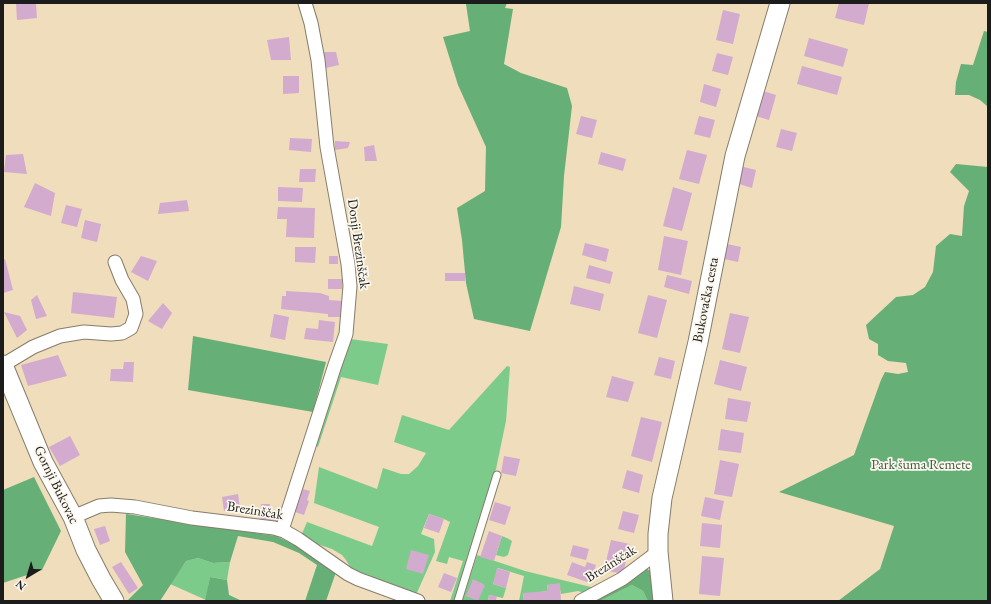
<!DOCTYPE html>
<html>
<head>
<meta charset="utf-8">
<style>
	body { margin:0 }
	#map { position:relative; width:991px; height:604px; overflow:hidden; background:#efddbb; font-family:"EB Garamond",serif }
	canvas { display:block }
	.frame { position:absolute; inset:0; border:4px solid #1c1c1c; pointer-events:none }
	.north { position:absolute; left:8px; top:556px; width:40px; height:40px; -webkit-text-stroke:3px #fbf7ec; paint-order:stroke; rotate:218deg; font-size:11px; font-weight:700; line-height:16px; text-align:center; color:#1c1c1c }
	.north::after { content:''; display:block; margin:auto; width:14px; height:18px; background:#1c1c1c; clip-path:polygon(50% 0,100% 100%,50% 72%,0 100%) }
</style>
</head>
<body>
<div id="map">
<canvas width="991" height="604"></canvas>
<div class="frame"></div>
<div class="north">N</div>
</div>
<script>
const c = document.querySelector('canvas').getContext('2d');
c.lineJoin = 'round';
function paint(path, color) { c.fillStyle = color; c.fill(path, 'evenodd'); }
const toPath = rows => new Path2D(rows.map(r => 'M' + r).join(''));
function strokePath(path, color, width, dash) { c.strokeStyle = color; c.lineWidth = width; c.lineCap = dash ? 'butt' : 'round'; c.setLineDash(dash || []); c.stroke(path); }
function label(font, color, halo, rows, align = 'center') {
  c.font = font + ' "EB Garamond",serif'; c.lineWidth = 3.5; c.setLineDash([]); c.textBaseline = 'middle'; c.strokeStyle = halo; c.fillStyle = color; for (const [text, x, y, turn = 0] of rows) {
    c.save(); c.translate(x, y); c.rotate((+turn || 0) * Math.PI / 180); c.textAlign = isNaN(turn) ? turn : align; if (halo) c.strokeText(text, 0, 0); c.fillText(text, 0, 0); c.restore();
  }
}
paint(toPath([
	[350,339,388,344,378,385,341,377,318,447,314,445],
	[507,366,510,367,506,421,496,469,455,601,450,601,463,561,449,557,447,564,436,561,450,522,444,519,429,514,421,534,434,539,435,552,416,595,352,570,346,560,342,555,332,549,317,544,301,536,307,522,372,546,379,527,314,503,319,467,377,489,383,468,401,474,409,474,418,466,426,453,394,442,402,415,449,430],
	[502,536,509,539,512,541,508,555,504,557,496,555],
	[477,555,525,571,595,588,584,593,578,591,561,594,559,584,547,585,548,591,523,594,524,601,519,601,524,576,498,568,493,584,506,588,503,598,489,595,488,601,462,601],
	[198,558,213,563,230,562,227,580,210,577,206,600,170,584,186,561],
	[632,585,643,591,648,601,600,601]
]), '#7dcb8b');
paint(toPath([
	[467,3,507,3,505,8,513,9,504,64,521,73,567,88,572,106,564,176,561,227,530,331,474,319,466,283,462,240,457,208,485,191,486,147,458,85,443,37,470,31,466,4],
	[984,31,988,32,987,106,980,100,969,95,955,95,956,82,961,64,973,65],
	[956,164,988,167,988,601,838,601,880,569,894,526,779,492,854,455,881,380,885,372,898,374,908,372,906,363,888,361,878,355,878,344,869,339,866,325,896,297,913,295,925,287,933,272,936,246,950,234,962,236,964,206,969,191,950,172],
	[193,336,326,362,313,412,188,390],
	[34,477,61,531,42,570,3,583,3,490],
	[126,514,276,536,302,548,336,572,326,601,305,601,317,565,299,553,273,542,238,536,230,562,213,563,198,558,186,561,160,601,127,601,143,585,125,552],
	[646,568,650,571,656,601,648,601,643,591,632,585,600,601,589,601],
	[210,577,227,580,229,595,242,601,205,601]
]), '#66af77');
paint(toPath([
	[16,3,36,3,37,18,17,20],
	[839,3,869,3,864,25,835,18],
	[723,10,740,14,733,44,716,40],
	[289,37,291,60,271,60,267,40],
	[809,38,848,49,843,67,804,56],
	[323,52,336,52,339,65,326,68],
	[717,53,733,57,728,75,712,71],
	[802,66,842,77,837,95,797,84],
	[283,76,299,76,299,93,283,94],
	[704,84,721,89,716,107,700,102],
	[763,91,776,95,769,120,756,116],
	[581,116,597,120,592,138,576,134],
	[699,116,715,120,710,138,694,134],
	[781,129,797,133,792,151,776,147],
	[290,138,312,139,311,152,289,150],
	[335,141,350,142,348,148,335,150],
	[374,145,377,161,365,161,364,147],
	[687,150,707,155,699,184,679,179],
	[601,152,626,159,623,171,598,164],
	[23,154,27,174,4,172,6,155],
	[740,166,756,170,752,188,736,183],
	[300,169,316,169,315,182,299,182],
	[35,183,55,193,51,216,24,207],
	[278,187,303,188,302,202,278,201],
	[673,187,692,193,682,231,663,226],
	[187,200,189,211,158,214,160,203],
	[66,205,82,209,77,227,61,223],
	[278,207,315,208,314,238,286,237,287,219,277,219],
	[85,220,101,224,97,242,81,238],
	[664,236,688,241,681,275,658,270],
	[585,243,609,249,606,262,582,255],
	[727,244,741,247,738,262,724,259],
	[295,247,316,247,315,263,295,262],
	[141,256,157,261,148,281,131,272],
	[329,256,338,256,338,264,329,264],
	[5,259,13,290,3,293,3,260],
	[589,265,613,272,610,284,586,278],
	[445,273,465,273,465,281,445,281],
	[667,275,692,281,689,294,664,287],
	[328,279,342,279,342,289,328,289],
	[574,286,604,294,600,311,570,304],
	[286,291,320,293,329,296,329,300,342,301,341,317,328,317,328,314,281,309,282,296,286,296],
	[73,292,117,297,114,318,71,313],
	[37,295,47,316,36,319,31,300],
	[648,295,667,300,657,338,638,333],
	[163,303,172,313,162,329,148,321],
	[4,312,20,316,27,330,17,338],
	[730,313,749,317,740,353,722,349],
	[274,314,289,317,285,340,270,337],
	[319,320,335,322,333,342,304,339,306,328,318,329],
	[58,355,67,376,28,386,21,365],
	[659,357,675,361,671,379,654,375],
	[720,360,747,367,741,391,714,384],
	[124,362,134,362,133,382,110,381,111,369,123,369],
	[612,376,634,382,628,402,606,397],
	[728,398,751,402,747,422,725,419],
	[641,417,662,422,652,462,631,456],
	[721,429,744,433,741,453,718,450],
	[70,436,80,455,60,466,49,447],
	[504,456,520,459,516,476,501,473],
	[720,460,739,464,732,497,714,494],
	[627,470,643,475,639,493,622,488],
	[303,489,310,491,307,500,309,501,304,515,295,512],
	[238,494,240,509,224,511,222,497],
	[705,497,724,501,720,520,701,516],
	[495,502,511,507,505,525,489,520],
	[261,504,270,504,269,511,279,511,278,523,260,522],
	[623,511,639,515,634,533,618,529],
	[429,514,444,519,439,533,424,528],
	[702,523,722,525,720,548,700,546],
	[105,526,110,541,100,545,94,529],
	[489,531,502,536,494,561,480,557],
	[611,540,630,544,623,574,604,570],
	[573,545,589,549,586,560,570,556],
	[411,550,429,555,423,574,406,569],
	[702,556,724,558,720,596,699,594],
	[121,562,138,588,129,594,112,567],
	[572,562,585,567,587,562,596,565,590,583,567,575],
	[497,568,510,572,506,588,493,584],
	[444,573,457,578,451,592,438,587],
	[473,579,485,585,478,601,466,596],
	[560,583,561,601,524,601,523,593,548,591,547,585],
	[489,595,497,596,496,600,499,601,488,601]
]), '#d3abce');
const lane = toPath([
	[458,601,497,475]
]);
const street = toPath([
	[3,365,33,347,60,336,84,332,111,334,122,333,131,328,136,314,133,299,122,280,115,262],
	[73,517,99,506,111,505,135,507,192,518,274,528,284,531,298,539,348,574,358,579,418,601],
	[282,530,335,365,346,334,350,286,348,264,327,147,318,60,311,23,305,3],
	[581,601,622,579,658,552]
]);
const secondary = toPath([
	[3,365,43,462,73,517,86,550,101,579,114,601],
	[663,601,658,552,658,534,662,498,698,342,735,156,780,3]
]);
strokePath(lane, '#867c6c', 9);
strokePath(street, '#867c6c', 15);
strokePath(secondary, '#867c6c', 21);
strokePath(lane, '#fff', 7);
strokePath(street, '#fff', 13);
strokePath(secondary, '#fff', 19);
label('14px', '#1c1c1c', '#fbf7ec', [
	["Donji Brezinščak",358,244,82],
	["Bukovačka cesta",706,300,-79],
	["Gornji Bukovac",56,485,64],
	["Brezinščak",255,511,9],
	["Brezinščak",611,564,-32]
]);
label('14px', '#3e5943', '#fbf7ec', [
	["Park šuma Remete",921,465]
]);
</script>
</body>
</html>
